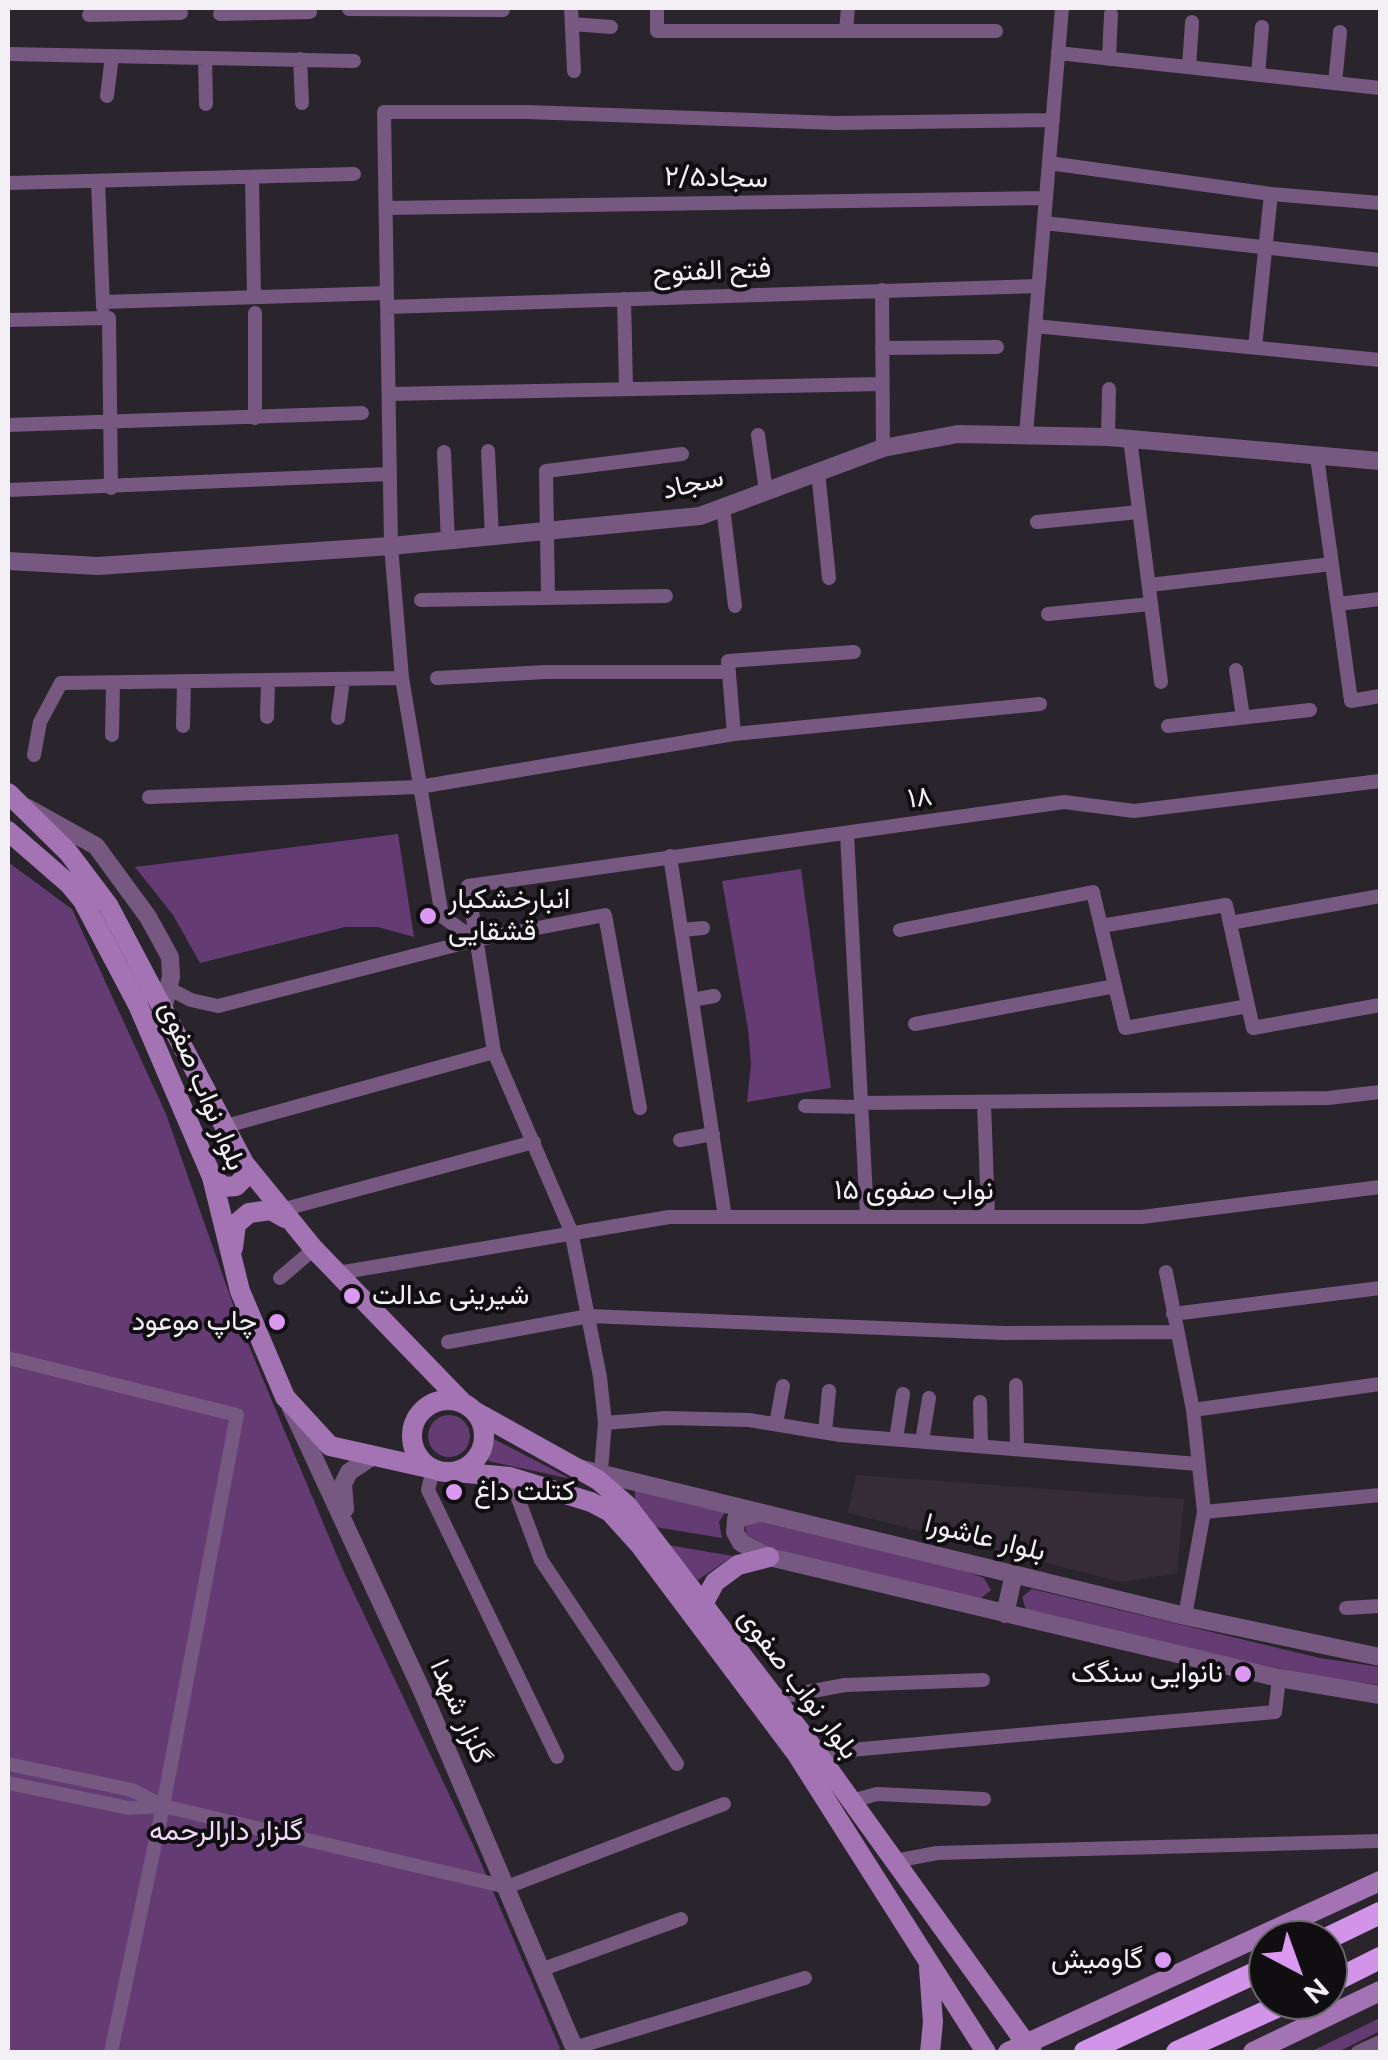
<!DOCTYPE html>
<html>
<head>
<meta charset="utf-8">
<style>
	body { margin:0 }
	#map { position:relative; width:1388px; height:2060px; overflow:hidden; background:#2a242c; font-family:Figtree,sans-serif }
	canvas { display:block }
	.frame { position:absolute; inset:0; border:10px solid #f3f0f5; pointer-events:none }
	.north { position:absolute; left:1248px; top:1920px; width:100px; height:100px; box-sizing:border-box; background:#110e12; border:2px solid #6b686d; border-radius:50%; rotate:139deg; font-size:28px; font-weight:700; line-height:40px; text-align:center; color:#f3f0f5 }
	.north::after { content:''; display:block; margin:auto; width:35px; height:45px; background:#dc99f4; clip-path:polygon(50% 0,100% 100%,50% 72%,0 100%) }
</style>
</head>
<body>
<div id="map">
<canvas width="1388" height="2060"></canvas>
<div class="frame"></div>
<div class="north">N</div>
</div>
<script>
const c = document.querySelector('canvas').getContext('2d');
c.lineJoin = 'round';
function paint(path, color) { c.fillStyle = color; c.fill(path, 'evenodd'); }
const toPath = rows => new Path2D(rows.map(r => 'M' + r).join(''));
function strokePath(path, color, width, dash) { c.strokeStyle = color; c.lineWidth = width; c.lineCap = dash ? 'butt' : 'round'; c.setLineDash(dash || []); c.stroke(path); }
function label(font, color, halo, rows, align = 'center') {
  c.font = font + ' Figtree,Vazirmatn,sans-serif'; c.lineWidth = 8; c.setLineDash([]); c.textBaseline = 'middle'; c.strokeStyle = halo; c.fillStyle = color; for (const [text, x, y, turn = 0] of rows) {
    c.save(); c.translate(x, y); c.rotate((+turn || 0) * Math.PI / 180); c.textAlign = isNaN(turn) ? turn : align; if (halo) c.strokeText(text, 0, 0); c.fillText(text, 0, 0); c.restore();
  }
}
paint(toPath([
	[856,1475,1184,1499,1177,1573,1122,1582,848,1513]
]), '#352c38');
paint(toPath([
	[398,834,414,937,378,927,345,927,200,963,173,915,135,867],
	[8,862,72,909,166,1114,241,1327,343,1570,475,1849,560,2048,558,2052,8,2052],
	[801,869,831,1088,747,1102,751,1063,748,1029,722,881],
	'428 1436a21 21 0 1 1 42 0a21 21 0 1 1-42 0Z',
	[494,1439,571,1479,488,1461],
	[635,1489,726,1511,719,1522,722,1538,655,1527,635,1505],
	[751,1519,968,1572,984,1578,991,1590,980,1599,785,1553,747,1539,745,1525],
	[668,1545,733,1556,698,1580],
	[1032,1589,1320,1658,1380,1667,1380,1685,1313,1676,1057,1619,1026,1610,1022,1597],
	[1380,2018,1380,2031,1338,2052,1310,2052]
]), '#643b72');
strokePath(toPath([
	[571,8,574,71],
	[657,8,657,31,996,31],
	[349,9,503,10],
	[220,14,310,12],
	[89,15,181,13],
	[572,24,611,27],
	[846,31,848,8],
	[1058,53,1380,88],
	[8,54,354,61],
	[205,58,206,104],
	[300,59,302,103],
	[1109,59,1111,14],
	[1189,67,1192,22],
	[1258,75,1262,27],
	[1335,83,1340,32],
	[107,96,112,56],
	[1049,163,1271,194,1380,203],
	[252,177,254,297],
	[98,181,103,307],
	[8,183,354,174],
	[386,208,1046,198],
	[1044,223,1380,260],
	[882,290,883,448],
	[624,299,626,387],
	[103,302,387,293],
	[387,307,1038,286],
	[255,313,255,418],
	[8,320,109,318,111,488],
	[1035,326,1380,360],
	[1255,347,1271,194],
	[882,348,997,347],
	[389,394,882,384],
	[8,425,362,413],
	[1026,434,1062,8],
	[758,435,766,491],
	[1108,437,1109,389],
	[1130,439,1161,682],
	[488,451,492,537],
	[444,452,448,541],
	[1317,457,1351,701,1380,696],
	[818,472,829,578],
	[8,490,390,474],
	[723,507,735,606],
	[1037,522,1139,512],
	[1149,585,1332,564],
	[548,598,546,471,682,454],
	[421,600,666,596],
	[1338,604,1380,599],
	[1048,614,1151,604],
	[1236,670,1243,717],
	[437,678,546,672,729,672],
	[267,717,268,681],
	[338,718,343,680],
	[183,726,184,682],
	[1168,726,1310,710],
	[734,734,728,661,854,652],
	[112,735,113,683],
	[34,755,40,722,61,683,402,678],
	[149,797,419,787,734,734,1040,704],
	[847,834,867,1216],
	[670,856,725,1217],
	[1230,923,1380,896],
	[1101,926,1226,905,1253,1028,1380,1005],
	[682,930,703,928],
	[900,930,1093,892,1125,1028,1248,1006],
	[475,940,442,916,402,678,391,546,384,112,527,112,836,123,1053,120],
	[168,988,191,1000,218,1006,475,940,605,915,640,1108],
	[692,1000,714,996],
	[915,1024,1115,986],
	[984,1102,988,1216],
	[861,1103,1328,1098,1380,1092],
	[805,1106,861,1107],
	[226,1126,494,1052],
	[680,1140,713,1134],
	[281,1210,534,1142],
	[1166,1272,1193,1410,1204,1512,1185,1616],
	[338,1273,669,1217,1142,1217,1380,1187],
	[280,1278,314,1249],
	[1173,1314,1380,1288],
	[448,1342,589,1316,1004,1333,1177,1332],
	[8,1358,237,1415,163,1806,111,2052],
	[1016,1385,1017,1447],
	[980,1402,981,1445],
	[1193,1410,1380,1384],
	[605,1423,666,1418,749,1420,840,1435,1198,1464],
	[776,1424,783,1386],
	[825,1432,829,1391],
	[896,1439,903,1394],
	[922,1441,929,1398],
	[433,1469,428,1490,557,1757],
	[601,1470,605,1423,600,1377,571,1231,494,1052,468,886,1064,802,1134,811,1380,781],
	[510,1477,541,1560,677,1764],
	[1204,1512,1380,1495],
	[1346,1608,1380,1606],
	[775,1698,845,1685,983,1680],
	[817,1753,1275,1712,1279,1678],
	[8,1764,132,1790,163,1806,507,1887,724,1804],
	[8,1783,129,1808,163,1806],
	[851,1801,877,1794,984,1799],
	[895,1861,937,1853,1380,1841],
	[543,1969,681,1919],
	[574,2048,805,1978],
	[1358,2052,1380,2042]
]), '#765881', 14);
strokePath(toPath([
	[8,561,98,566,391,546,700,516,883,448,958,434,1108,437,1380,461],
	[28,808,96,846,148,917,170,957,171,977,163,1009],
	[291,1408,422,1691,576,2052],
	[578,1468,1185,1616,1380,1657],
	[345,1509,343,1484,349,1472,370,1458],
	[760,1513,736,1519,735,1532,741,1543,769,1557,1279,1678,1380,1695],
	[1005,1614,1014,1574]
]), '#765881', 18);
strokePath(toPath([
	[8,793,68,852,108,905,244,1163,314,1249,463,1403],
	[8,831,69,884,83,901,138,1005,212,1177,240,1291,285,1397,330,1446,433,1469],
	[212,1177,224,1187,236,1186,244,1178,244,1163],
	[233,1248,236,1224,249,1213,271,1210,285,1218],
	'412 1436a36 36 0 1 1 72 0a36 36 0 1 1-72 0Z',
	[474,1411,598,1480,627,1505,817,1753,1032,2052],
	[456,1472,510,1477,591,1502,610,1512,639,1544,796,1753,986,2052],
	[703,1604,715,1582,738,1565,769,1557],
	[929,1968,933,2022,930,2052],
	[1008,2052,1380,1881],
	[1253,2052,1380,1991]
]), '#a373b4', 20);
strokePath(toPath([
	[1324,1940,1380,1913],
	[1328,1984,1380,1958]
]), '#d294e8', 22);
strokePath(toPath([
	[1085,2052,1268,1967],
	[1177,2052,1292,2000]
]), '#d294e8', 22);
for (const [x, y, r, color] of [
	[428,916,10,"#dc99f4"],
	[352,1296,10,"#dc99f4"],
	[277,1322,10,"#dc99f4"],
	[454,1492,10,"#dc99f4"],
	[1243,1674,10,"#dc99f4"],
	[1163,1960,10,"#dc99f4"]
]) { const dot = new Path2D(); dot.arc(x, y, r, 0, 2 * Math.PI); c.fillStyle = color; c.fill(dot); strokePath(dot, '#110e12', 4); }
label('28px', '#f3f0f5', '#110e12', [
	["۲/۵سجاد",716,178,1],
	["فتح الفتوح",712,271,-2],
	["سجاد",693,484,-13],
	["۱۸",920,798,-8],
	["بلوار نواب صفوی",202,1086,67],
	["نواب صفوی ۱۵",914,1191],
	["بلوار عاشورا",985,1538,14],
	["بلوار نواب صفوی",798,1684,53],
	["گلزار شهدا",460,1712,66]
]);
label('28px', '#f3f0f5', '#110e12', [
	["انبارخشکبار",448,900],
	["قشقایی",448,932],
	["شیرینی عدالت",372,1296],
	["چاپ موعود",257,1322,"right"],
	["کتلت داغ",474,1492],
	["نانوایی سنگک",1223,1674,"right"],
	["گاومیش",1143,1960,"right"]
], 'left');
label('28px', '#f1d8fa', '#110e12', [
	["گلزار دارالرحمه",226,1832]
]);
</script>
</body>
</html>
